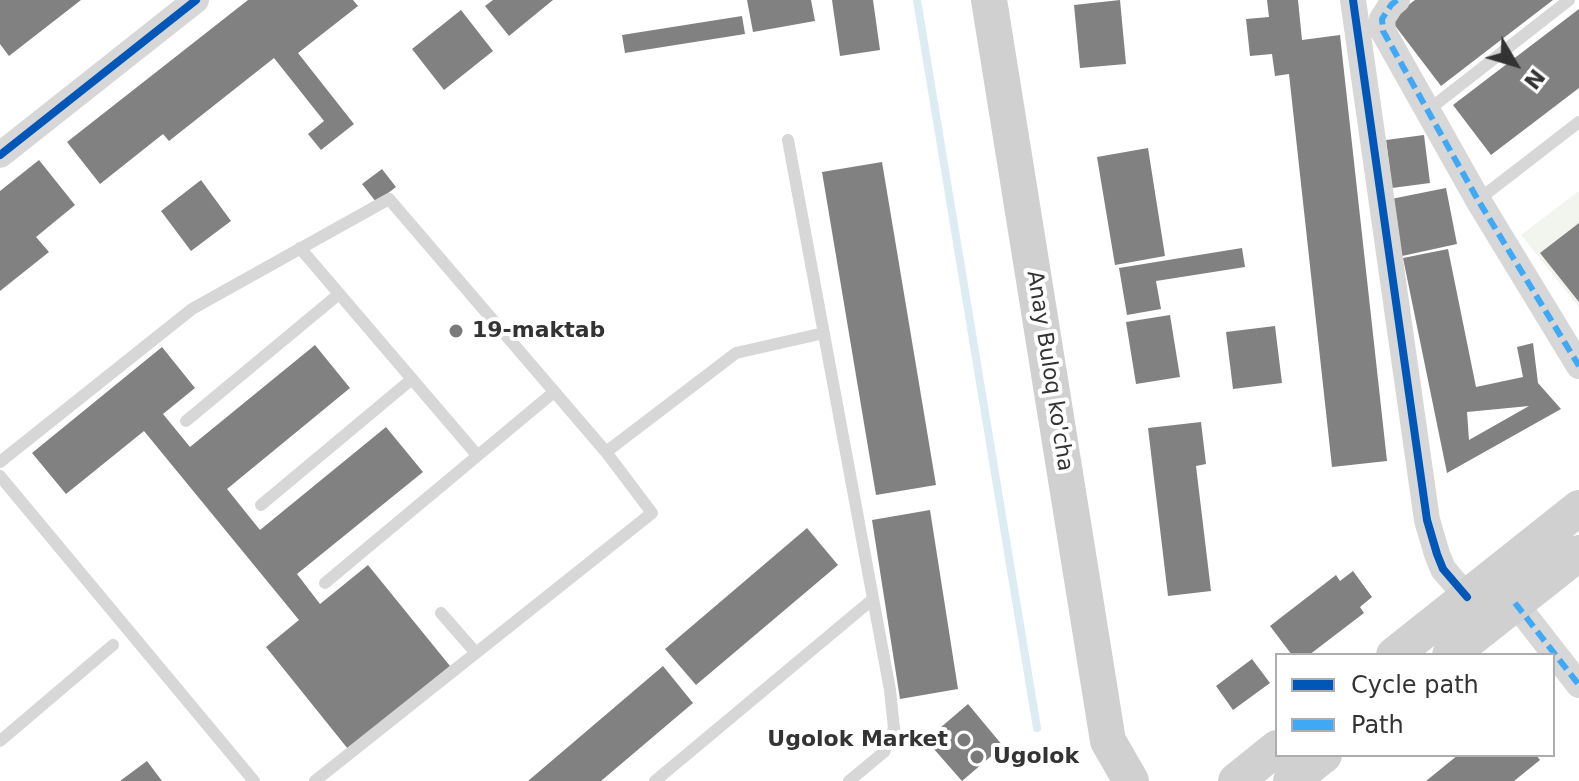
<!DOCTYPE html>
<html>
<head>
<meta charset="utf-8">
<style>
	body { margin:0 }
	#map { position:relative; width:1579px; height:781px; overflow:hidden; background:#fff; font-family:"DejaVu Sans",sans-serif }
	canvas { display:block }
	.legend { position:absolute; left:1275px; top:653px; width:280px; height:104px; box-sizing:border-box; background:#fff; border:2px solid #adadad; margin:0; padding:10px 14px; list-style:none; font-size:24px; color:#333 }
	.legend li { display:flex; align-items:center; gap:16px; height:40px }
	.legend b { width:40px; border:2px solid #adadad }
	.north { position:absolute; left:1475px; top:24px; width:80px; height:80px; -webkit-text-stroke:6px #fff; paint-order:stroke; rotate:128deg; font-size:22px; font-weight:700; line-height:32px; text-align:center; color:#333 }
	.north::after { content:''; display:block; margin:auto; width:28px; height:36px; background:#333; clip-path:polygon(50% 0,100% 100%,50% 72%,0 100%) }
</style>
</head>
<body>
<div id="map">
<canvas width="1579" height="781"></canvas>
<ul class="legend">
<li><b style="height:10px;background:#0057b8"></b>Cycle path</li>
<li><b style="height:10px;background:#3fa9f5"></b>Path</li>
</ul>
<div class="north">N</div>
</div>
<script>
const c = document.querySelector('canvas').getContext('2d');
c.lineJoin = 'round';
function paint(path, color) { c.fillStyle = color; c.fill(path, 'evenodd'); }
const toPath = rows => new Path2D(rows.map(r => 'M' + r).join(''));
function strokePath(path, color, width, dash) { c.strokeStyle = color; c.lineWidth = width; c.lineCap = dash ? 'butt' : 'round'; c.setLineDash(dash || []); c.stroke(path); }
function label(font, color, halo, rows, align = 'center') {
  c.font = font + ' "DejaVu Sans",sans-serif'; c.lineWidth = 8; c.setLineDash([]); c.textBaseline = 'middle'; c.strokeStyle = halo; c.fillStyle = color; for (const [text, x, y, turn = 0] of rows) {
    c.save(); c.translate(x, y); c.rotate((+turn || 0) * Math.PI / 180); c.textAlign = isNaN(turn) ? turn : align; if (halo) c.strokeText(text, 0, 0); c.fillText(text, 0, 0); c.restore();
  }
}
paint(toPath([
	[1579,191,1579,307,1521,235]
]), '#f1f5ed');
strokePath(toPath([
	[917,0,1037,728]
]), '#ddebf3', 8);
paint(toPath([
	[0,0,81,0,9,56,0,44],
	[248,0,353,0,358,6,298,53,354,124,321,150,308,134,324,121,274,58,169,141,163,134,100,184,67,142],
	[493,0,553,0,509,36,485,6],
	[747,0,811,0,815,21,753,32],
	[832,0,873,0,880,50,840,56],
	[1120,0,1126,64,1080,68,1074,5],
	[1267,0,1298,0,1302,40,1340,35,1387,461,1332,467,1289,74,1275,76,1272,54,1250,56,1246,19,1269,17],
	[1415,0,1553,0,1441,86,1390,19],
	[1579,9,1579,88,1491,155,1453,105],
	[461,10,493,51,444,90,412,49],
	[742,16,745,34,625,53,622,35],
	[1424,135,1430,183,1392,188,1386,140],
	[1148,148,1165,256,1115,265,1097,157],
	[39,160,75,205,36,237,49,252,0,291,0,191],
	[882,162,936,485,876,495,822,172],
	[382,169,396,187,376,202,362,184],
	[201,180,231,221,191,251,161,211],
	[1446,188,1457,244,1402,256,1391,199],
	[1579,223,1579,302,1540,253],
	[1242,248,1245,267,1156,281,1161,309,1127,315,1119,268],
	[1448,249,1476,387,1523,377,1517,347,1533,343,1538,383,1561,409,1447,473,1403,258],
	[1529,406,1469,440,1467,412],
	[1170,315,1180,377,1136,384,1126,322],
	[1275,326,1282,383,1233,389,1226,332],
	[315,345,350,388,227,489,260,530,386,427,423,472,297,574,320,604,368,565,450,666,348,749,266,647,299,620,144,431,66,494,32,453,162,347,195,388,163,414,190,447],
	[1201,422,1206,464,1196,466,1211,591,1168,596,1148,428],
	[930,510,958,689,900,699,872,520],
	[807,528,838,565,696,685,665,649],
	[1353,571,1372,597,1360,607,1364,613,1309,655,1292,655,1270,626,1336,575,1340,581],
	[1252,659,1270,683,1233,710,1216,686],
	[663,666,693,703,601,781,528,781],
	[968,704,1003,746,962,781,926,740],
	[1458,755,1536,755,1540,760,1514,781,1426,781],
	[147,761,162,781,120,781]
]), '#818181');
strokePath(toPath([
	[1427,111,1569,0],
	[788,140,890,690,894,729,884,752,849,781],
	[1478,200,1579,122],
	[300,248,477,455],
	[186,421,339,294],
	[606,452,736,353,824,333],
	[0,462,192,309,389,199,606,452,652,513,315,781],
	[0,476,254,781],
	[261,505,412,379],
	[325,583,554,392],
	[441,613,476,653],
	[0,741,113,645],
	[655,781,873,599]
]), '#d7d7d7', 12);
strokePath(toPath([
	[1353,0,1427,520,1437,554,1443,569,1467,597],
	[1397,0,1391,5,1382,19,1383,31,1478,200,1579,366],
	[0,155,196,0],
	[1515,603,1579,685]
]), '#d7d7d7', 26);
strokePath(toPath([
	[989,0,1108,741,1131,781],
	[1394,655,1579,508],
	[1450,655,1579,553],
	[1236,781,1277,748],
	[1291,781,1324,755]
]), '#d0d0d0', 36);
strokePath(toPath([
	[1397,0,1391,5,1382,19,1383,31,1478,200,1579,366],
	[1515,603,1579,685]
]), '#3fa9f5', 6, [12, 6]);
strokePath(toPath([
	[1353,0,1427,520,1437,554,1443,569,1467,597],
	[0,155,196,0]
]), '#0057b8', 8);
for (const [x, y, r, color] of [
	[456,331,8,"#7a7a7a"],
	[964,740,8,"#7a7a7a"],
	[977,757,8,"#7a7a7a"]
]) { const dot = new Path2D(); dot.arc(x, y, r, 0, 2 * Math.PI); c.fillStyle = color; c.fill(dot); strokePath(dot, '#fff', 3); }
label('bold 22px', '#333', '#fff', [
	["19-maktab",472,331],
	["Ugolok Market",948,740,"right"],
	["Ugolok",993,757]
], 'left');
label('22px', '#333', '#fff', [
	["Anay Buloq ko'cha",1049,371,81]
]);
</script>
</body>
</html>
